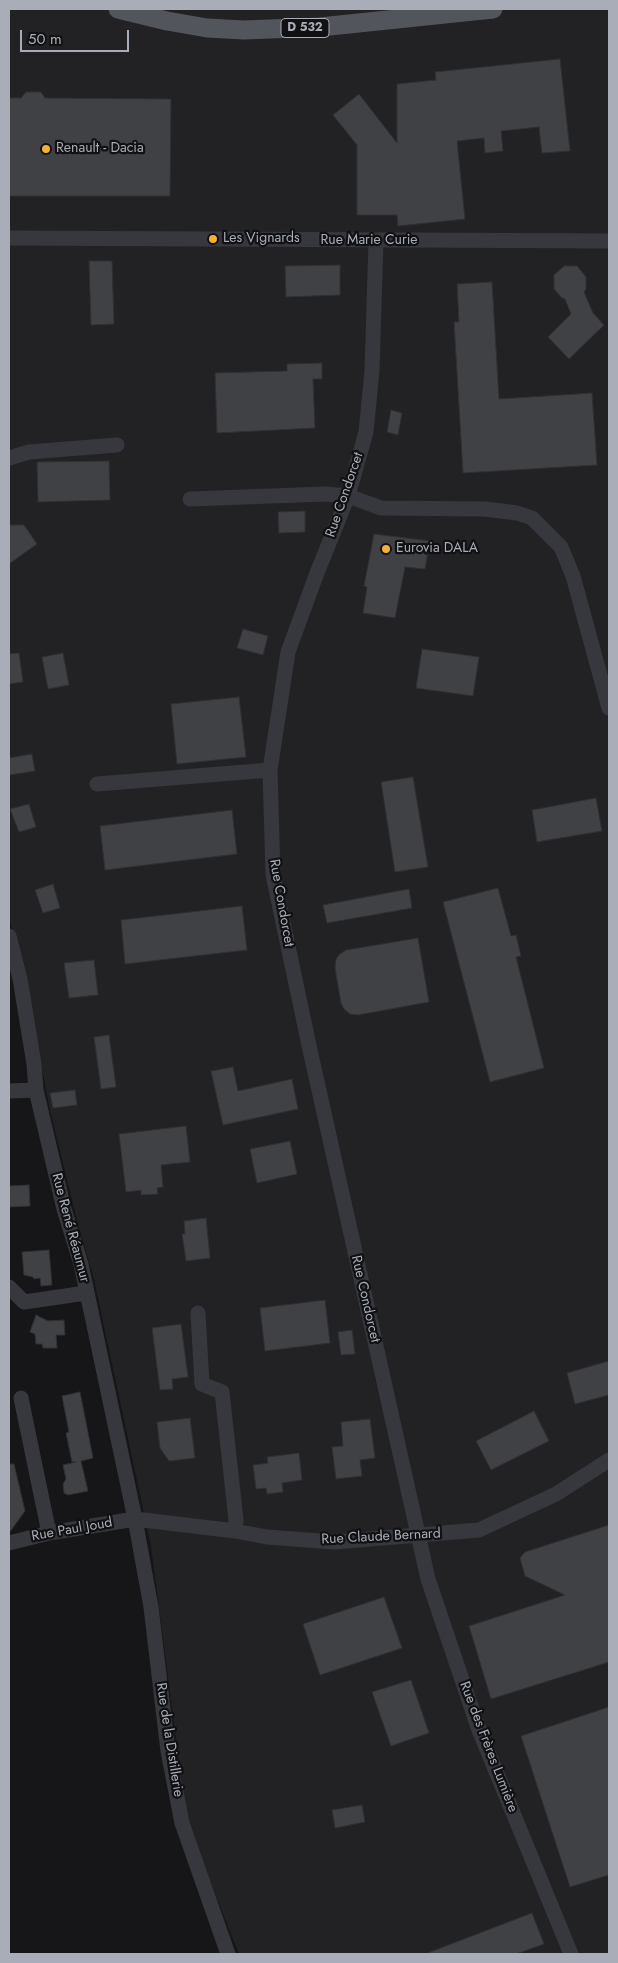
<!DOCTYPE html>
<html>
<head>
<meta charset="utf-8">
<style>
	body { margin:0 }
	#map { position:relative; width:618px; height:1963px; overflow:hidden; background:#161618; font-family:Jost,sans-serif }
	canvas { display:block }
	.frame { position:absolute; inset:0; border:10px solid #a8adb8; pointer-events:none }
	.scale { position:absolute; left:20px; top:30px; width:109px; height:22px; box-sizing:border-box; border:2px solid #a8adb8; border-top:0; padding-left:6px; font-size:15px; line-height:18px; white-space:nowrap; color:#a8adb8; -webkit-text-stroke:4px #111113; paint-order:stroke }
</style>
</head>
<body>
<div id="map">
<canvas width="618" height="1963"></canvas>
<div class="frame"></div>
<div class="scale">50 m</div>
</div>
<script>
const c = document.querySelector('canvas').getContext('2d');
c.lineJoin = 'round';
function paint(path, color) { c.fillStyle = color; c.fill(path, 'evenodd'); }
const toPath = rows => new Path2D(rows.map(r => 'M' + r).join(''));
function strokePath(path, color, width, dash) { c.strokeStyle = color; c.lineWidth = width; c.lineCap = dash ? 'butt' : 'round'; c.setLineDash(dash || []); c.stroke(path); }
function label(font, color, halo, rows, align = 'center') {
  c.font = font + ' Jost,sans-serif'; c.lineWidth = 4.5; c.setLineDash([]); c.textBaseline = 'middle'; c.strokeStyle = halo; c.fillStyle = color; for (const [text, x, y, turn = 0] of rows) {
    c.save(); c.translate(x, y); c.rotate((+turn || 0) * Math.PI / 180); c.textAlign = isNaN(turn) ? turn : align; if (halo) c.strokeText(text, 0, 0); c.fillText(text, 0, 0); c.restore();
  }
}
paint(toPath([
	[9,9,609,9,609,1954,239,1954,187,1823,151,1546,93,1275,78,1225,50,1110,31,1013,9,916]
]), '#222225');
const building = toPath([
	[560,59,570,151,542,153,539,127,501,131,503,151,485,153,484,138,457,141,465,219,398,226,397,215,357,215,357,145,333,115,359,94,397,143,397,84,436,80,435,72,560,59],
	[26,92,41,92,45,98,171,99,170,196,9,196,9,98,21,98,26,92],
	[89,261,112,261,114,324,91,325,89,261],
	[340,265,340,295,286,297,285,266,340,265],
	[564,266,577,266,586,277,586,289,584,292,593,313,604,325,569,359,548,337,571,314,565,299,562,298,554,289,554,275,564,266],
	[492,282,499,399,592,393,597,465,463,473,454,322,459,322,457,284,492,282],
	[322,363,322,379,313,379,315,428,217,433,215,373,287,371,287,364,322,363],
	[391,410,402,413,398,435,387,432,391,410],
	[109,461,110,500,38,502,37,462,109,461],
	[305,511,305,532,279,533,278,512,305,511],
	[9,525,24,525,37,544,9,564,9,525],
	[374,534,430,541,425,569,405,567,395,618,363,613,367,587,364,586,374,534],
	[243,629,268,636,263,655,237,648,243,629],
	[422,649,479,657,473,696,416,688,422,649],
	[19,653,23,682,9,684,9,654,19,653],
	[63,653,69,685,48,689,42,657,63,653],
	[239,697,246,757,177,764,171,704,239,697],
	[32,754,35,771,9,775,9,758,32,754],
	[413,777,428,867,395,872,381,782,413,777],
	[596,798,602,831,537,842,532,810,596,798],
	[29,804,36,827,19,832,10,809,29,804],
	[232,810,237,854,105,870,100,826,232,810],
	[53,884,60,908,43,913,35,890,53,884],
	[498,888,511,936,516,935,521,956,516,957,544,1068,490,1082,443,902,498,888],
	[409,889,412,908,327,923,323,905,409,889],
	[242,906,247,950,125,964,121,920,242,906],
	[418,938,429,1002,358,1015,350,1014,344,1009,341,1003,335,968,336,959,340,954,346,950,418,938],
	[94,960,98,995,69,998,64,963,94,960],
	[109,1035,116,1087,101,1089,94,1037,109,1035],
	[233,1067,238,1091,292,1079,298,1109,223,1125,211,1071,233,1067],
	[75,1090,77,1105,53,1108,50,1093,75,1090],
	[186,1126,190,1162,161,1165,163,1187,157,1188,158,1194,141,1195,141,1190,126,1192,119,1134,186,1126],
	[290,1141,297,1174,257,1183,250,1149,290,1141],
	[29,1185,30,1206,9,1207,9,1186,29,1185],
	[206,1218,210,1258,186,1261,182,1234,185,1234,184,1221,206,1218],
	[49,1250,52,1285,41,1286,40,1278,34,1279,33,1277,24,1275,22,1252,49,1250],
	[325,1300,330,1343,265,1351,260,1308,325,1300],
	[36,1315,48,1321,64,1320,65,1335,56,1335,57,1348,43,1348,42,1344,36,1344,35,1334,30,1332,36,1315],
	[181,1324,188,1377,172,1379,173,1389,160,1390,152,1328,181,1324],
	[352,1330,355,1354,341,1355,338,1332,352,1330],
	[609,1361,609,1395,575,1404,567,1373,609,1361],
	[80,1392,93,1458,81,1461,88,1491,68,1495,64,1493,63,1484,66,1479,63,1465,76,1462,72,1462,66,1433,69,1432,62,1396,80,1392],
	[534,1411,549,1441,491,1470,476,1441,534,1411],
	[190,1418,195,1458,169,1461,160,1448,157,1422,190,1418],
	[370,1419,375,1458,360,1460,362,1476,336,1479,332,1447,343,1446,341,1422,370,1419],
	[299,1453,302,1480,282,1483,283,1492,267,1494,266,1488,256,1489,253,1465,268,1463,267,1457,299,1453],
	[9,1464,14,1464,25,1511,9,1533,9,1464],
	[609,1525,609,1662,491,1699,469,1626,565,1595,525,1576,520,1558,525,1552,609,1525],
	[384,1597,402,1648,320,1675,303,1624,384,1597],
	[411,1680,429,1733,391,1746,372,1692,411,1680],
	[609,1707,609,1875,570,1887,521,1736,609,1707],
	[362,1805,365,1822,335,1828,332,1810,362,1805],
	[532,1913,544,1944,516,1954,425,1954,532,1913]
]);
paint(building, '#404145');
strokePath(building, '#303034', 1);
strokePath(toPath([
	[9,238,609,241],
	[376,241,372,371,366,432,348,496,317,573,288,652,270,770,273,875,310,1050,428,1579,479,1730,571,1954],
	[9,458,29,452,117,445],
	[190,499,325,494,348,496,381,508,485,509,517,513,532,518,561,547,573,576,609,708],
	[97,784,270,770],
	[9,936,20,979,34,1064,36,1090,64,1209,81,1264,135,1519,151,1607,168,1751,182,1823,228,1954],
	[9,1091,36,1090],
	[9,1287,24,1302,86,1293],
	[198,1313,202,1384,222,1392,236,1520,235,1531],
	[21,1398,49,1533],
	[9,1543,49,1533,135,1519,235,1531,267,1537,334,1542,479,1530,556,1494,609,1460]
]), '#37383d', 15);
strokePath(toPath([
	[118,9,167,21,207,28,244,30,320,27,493,9]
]), '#53555c', 19);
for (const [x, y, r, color] of [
	[46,149,5,"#f2b134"],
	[213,239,5,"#f2b134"],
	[386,549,5,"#f2b134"]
]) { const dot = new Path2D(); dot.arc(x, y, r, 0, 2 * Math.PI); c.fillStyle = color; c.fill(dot); strokePath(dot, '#111113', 2); }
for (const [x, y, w] of [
	[305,28,48]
]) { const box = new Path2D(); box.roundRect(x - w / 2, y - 9.5, w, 19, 4); c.fillStyle = '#111113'; c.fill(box); strokePath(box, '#a8adb8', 1); }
label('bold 12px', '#a8adb8', null, [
	["D 532",305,28]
]);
label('14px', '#a8adb8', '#111113', [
	["Renault - Dacia",56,149],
	["Les Vignards",223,239],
	["Eurovia DALA",396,549]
], 'left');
label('14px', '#a8adb8', '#111113', [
	["Rue Marie Curie",369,241],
	["Rue Condorcet",345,495,-71],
	["Rue Condorcet",281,903,80],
	["Rue René Réaumur",70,1228,75],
	["Rue Condorcet",365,1299,77],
	["Rue Paul Joud",72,1530,-10],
	["Rue Claude Bernard",381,1537,-3],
	["Rue de la Distillerie",169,1740,81],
	["Rue des Frères Lumière",488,1747,69]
]);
</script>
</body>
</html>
